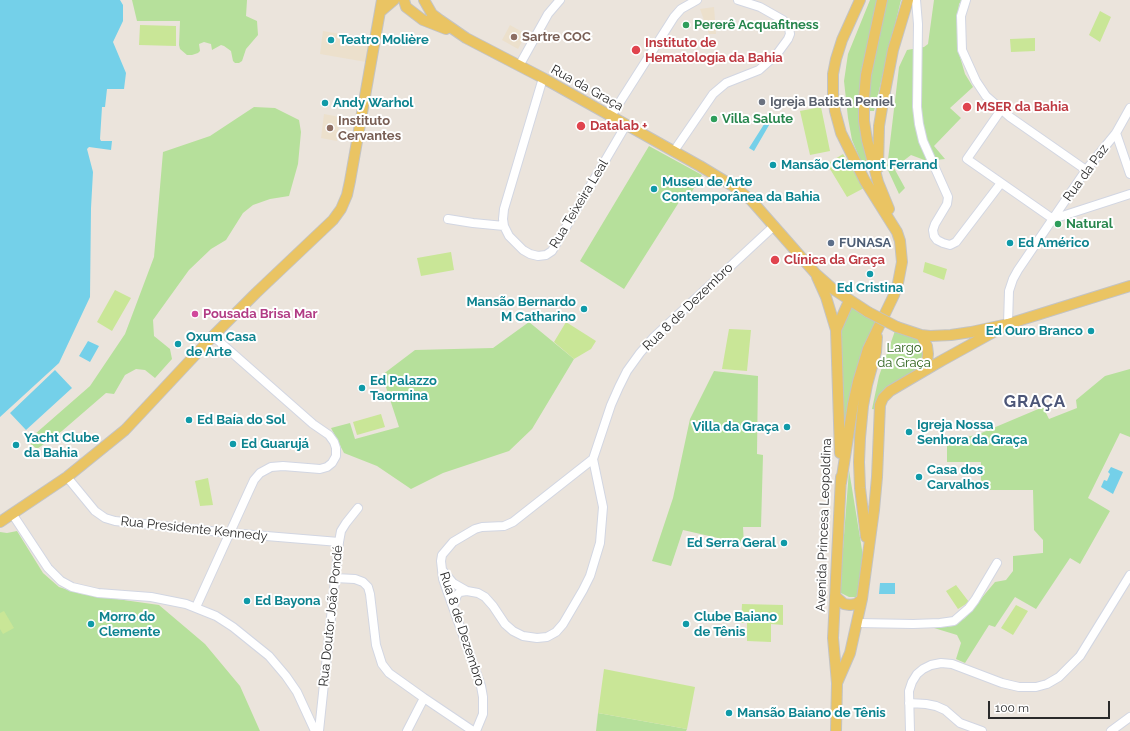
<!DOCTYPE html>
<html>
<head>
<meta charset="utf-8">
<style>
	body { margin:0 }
	#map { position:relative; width:1130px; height:731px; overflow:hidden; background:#ebe4dc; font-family:Raleway,sans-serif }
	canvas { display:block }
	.scale { position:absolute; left:988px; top:701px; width:122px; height:18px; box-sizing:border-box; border:2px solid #2a2a2a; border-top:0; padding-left:5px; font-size:12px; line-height:14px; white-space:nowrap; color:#2a2a2a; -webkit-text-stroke:3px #fff; paint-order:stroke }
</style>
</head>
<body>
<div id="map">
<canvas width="1130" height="731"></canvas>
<div class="scale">100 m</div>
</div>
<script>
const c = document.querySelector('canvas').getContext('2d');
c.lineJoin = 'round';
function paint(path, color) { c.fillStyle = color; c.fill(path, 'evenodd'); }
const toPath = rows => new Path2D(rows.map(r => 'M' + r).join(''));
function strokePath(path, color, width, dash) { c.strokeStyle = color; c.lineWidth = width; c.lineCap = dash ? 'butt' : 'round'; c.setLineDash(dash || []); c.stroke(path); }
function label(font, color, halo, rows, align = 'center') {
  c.font = font + ' Raleway,sans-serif'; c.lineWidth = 4; c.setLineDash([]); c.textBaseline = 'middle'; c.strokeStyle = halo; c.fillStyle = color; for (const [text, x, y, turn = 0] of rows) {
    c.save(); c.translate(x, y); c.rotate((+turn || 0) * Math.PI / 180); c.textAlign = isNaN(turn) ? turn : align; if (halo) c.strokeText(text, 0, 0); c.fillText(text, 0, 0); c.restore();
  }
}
paint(toPath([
	[714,7,716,34,709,34,700,9],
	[510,25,526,34,518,49,502,40],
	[323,31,370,39,366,62,320,54],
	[324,114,340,117,337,141,321,138]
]), '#ece0cc');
paint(toPath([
	[132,0,247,0,246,16,257,21,258,35,246,49,242,61,239,63,235,63,233,61,231,51,224,46,221,45,212,50,211,44,204,42,199,44,200,51,198,53,192,55,187,55,180,49,179,45,180,21,137,21],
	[870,0,877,0,860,87,860,126,870,169,865,171,852,140,848,118,844,81,848,54],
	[887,0,901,0,874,111,868,111,871,65],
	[934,0,962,0,959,4,957,23,958,50,965,74,973,87,950,108,961,118,934,146,945,159,927,161,911,155,894,168,905,188,899,194,887,168,899,67,907,50,924,47,928,44],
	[254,107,275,108,299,120,301,132,298,164,289,196,270,199,253,205,243,213,226,240,211,249,189,270,153,320,154,336,170,349,172,359,155,378,145,370,136,369,125,375,114,394,106,393,62,431,37,449,27,441,90,386,125,334,154,257,163,152,210,136],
	[649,146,702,175,688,198,681,199,624,289,580,261],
	[851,307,877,323,864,346,843,429,840,331],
	[529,322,574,359,532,429,509,451,443,473,411,489,377,466,344,453,331,428,350,423,355,439,399,427,382,375,415,350,493,348],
	[896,328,910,333,922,344,923,353,919,365,914,372,878,410,872,409,879,376],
	[1130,369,1130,437,1120,433,1088,498,1110,511,1080,564,1070,558,1036,609,1015,597,995,627,989,625,965,663,956,659,961,643,957,635,934,628,953,626,965,618,995,582,1006,580,1013,571,1013,556,1043,553,1043,540,1034,530,1033,490,981,490,981,462,947,462,947,442,979,434,1043,407,1049,419,1077,408,1076,400,1105,376],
	[714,371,758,376,757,454,763,455,761,527,743,527,744,544,683,530,671,566,652,561,673,498,690,419],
	[849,470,863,556,860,591,856,597,849,597,841,593,840,588],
	[17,531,43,573,59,587,81,594,159,605,205,644,240,686,260,731,0,731,0,532,7,533],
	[598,713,687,729,686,731,596,731]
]), '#b6e09b');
paint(toPath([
	[1100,11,1111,17,1100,42,1089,35],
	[140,25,176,26,176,46,139,45],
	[1035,38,1035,51,1011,52,1010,39],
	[821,107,830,151,810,155,800,111],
	[843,154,864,188,847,197,827,164],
	[451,252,454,270,421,276,417,258],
	[925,262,947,269,944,280,923,272],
	[115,290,131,298,112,331,97,322],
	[566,322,596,341,591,349,574,359,554,342],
	[729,329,751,330,747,371,722,369],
	[381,414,385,427,357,435,353,422],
	[208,478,213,505,200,506,195,481],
	[956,585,969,602,958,609,946,591],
	[742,604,783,605,783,625,771,624,771,642,747,641,747,623,741,623],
	[1016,605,1028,611,1013,635,1001,628],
	[4,611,14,628,3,634,0,629,0,613],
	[604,669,695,687,687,729,598,713]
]), '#c9e697');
paint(toPath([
	[0,0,120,0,123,5,123,21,113,42,126,73,124,89,107,89,105,107,102,107,100,139,101,141,112,141,111,150,89,147,87,149,93,172,91,208,90,297,59,363,0,417],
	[768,118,772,120,754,151,749,148],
	[88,341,99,346,90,362,79,356],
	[55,370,72,388,26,430,10,413],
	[1111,467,1123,472,1113,494,1101,487,1104,480,1107,481,1110,474,1108,472],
	[880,583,895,583,895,594,879,594]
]), '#74d0e9');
const minor = toPath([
	[916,0,918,24,917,107,919,124,923,141,948,197,947,204,935,224,933,230,934,236,937,240,943,243,950,245,956,242,1001,183],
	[966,0,961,16,962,50,976,81,986,96,1010,117,1086,170],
	[519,66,548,14,560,0],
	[543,78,504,209,503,219,504,226,509,236,523,250,530,254,538,256,546,255,552,251,626,125],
	[1001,110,967,159,1053,219,1130,194],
	[611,116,674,17,681,9,697,0],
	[1116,133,1130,174],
	[674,151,713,94,726,83,759,70,777,54,788,39,790,34,789,28,783,20,760,7,738,0],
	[448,219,473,223,504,226],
	[1008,324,1009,291,1013,279,1018,270,1086,170,1116,133,1130,108],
	[67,477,95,511,105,518,115,521,230,533,339,542],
	[13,515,48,568,61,581,72,587,98,593,151,597,186,604,216,616,233,627,269,656,286,676,297,692,315,731],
	[443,571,453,583,467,591,478,593,485,597,493,606,505,624,513,631,523,636,537,638,547,637,556,632,563,624,583,590,590,576,600,543,603,507,593,459],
	[335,578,355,579,363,582,368,587,370,594,376,645,382,664,389,673,424,698,473,731],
	[196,607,248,493,254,480,260,473,271,467,283,466,320,469,327,467,332,463,336,456,336,448,334,442,329,435,313,424,213,336],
	[453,607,457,595,460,592,467,591],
	[857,623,913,624,940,623,954,621,969,608,975,600,997,563],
	[909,703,926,704,936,706,945,710,960,723,982,731],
	[319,731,339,542,341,531,346,523,358,508],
	[407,731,424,698],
	[476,731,483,714,483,697,481,686,443,579,441,561,442,555,453,542,475,529,482,527,504,526,513,522,593,459,611,405,619,387,627,371,640,353,653,338,774,226],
	[910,731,909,691,912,682,917,674,923,669,931,665,941,663,952,664,1002,683,1019,687,1036,687,1047,684,1059,677,1080,656,1130,575],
	[1111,731,1130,717]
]);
const major = toPath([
	[404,0,406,7,423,20,446,29],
	[424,0,432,14,440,20,466,38,543,78,700,166,733,186,751,200,816,274,833,289,868,312],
	[882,0,866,75,864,99,864,121,867,140,878,182,889,209],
	[380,12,394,0],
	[878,168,879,126,883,102,893,50,908,0],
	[817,277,826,297,836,330,840,453],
	[897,327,921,335,930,336,951,335,971,332,1008,324,1130,286],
	[836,330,849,301],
	[921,335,927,346,928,354,927,362,922,372],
	[841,483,853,404,858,382,868,349,894,295,898,283,902,262,900,241,897,232,865,181,841,133,835,111,833,93,833,74,836,59,842,40,860,0],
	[0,522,67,477,125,430,213,336,256,293,333,220,341,209,347,195,350,181,382,0],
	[866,537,860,488,859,462,860,438,863,406,867,385,876,352,877,337],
	[835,596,844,604,850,605,856,604,862,599],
	[837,683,850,653,862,599,874,510,877,477,880,405,883,398,890,391,941,361,1008,324],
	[836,731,837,683,833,638,841,477]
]);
strokePath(minor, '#d2d6e2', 10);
strokePath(major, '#c3c3c3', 12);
strokePath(minor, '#fff', 8);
strokePath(major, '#eac463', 10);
const majorBridge = toPath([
	[868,312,897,327]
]);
strokePath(majorBridge, '#c3c3c3', 12, []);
strokePath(majorBridge, '#eac463', 10);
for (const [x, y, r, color] of [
	[686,25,4,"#2e9e5b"],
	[514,37,4,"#8d6e63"],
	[331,40,4,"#0f9aa8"],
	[636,50,5,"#e0444e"],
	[762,102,4,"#6b7280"],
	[325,103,4,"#0f9aa8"],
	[967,107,5,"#e0444e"],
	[714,119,4,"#2e9e5b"],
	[581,126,5,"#e0444e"],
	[330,128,4,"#8d6e63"],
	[773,165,4,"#0f9aa8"],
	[654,189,4,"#0f9aa8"],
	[1058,224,4,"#2e9e5b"],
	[831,243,4,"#5c6f8a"],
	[1010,243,4,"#0f9aa8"],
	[775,260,5,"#e0444e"],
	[870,274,4,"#0f9aa8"],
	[584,309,4,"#0f9aa8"],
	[195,314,4,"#d1479c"],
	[1091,331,4,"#0f9aa8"],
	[178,344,4,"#0f9aa8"],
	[362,388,4,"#0f9aa8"],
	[189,420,4,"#0f9aa8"],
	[787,427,4,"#0f9aa8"],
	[909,432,4,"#0f9aa8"],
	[233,444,4,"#0f9aa8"],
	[16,445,4,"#0f9aa8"],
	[919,477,4,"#0f9aa8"],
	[784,543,4,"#0f9aa8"],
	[247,601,4,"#0f9aa8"],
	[91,624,4,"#0f9aa8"],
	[686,624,4,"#0f9aa8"],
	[729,713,4,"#0f9aa8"]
]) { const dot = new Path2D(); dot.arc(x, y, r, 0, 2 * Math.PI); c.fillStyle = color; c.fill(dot); strokePath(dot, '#fff', 1.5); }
label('bold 13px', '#27864d', '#fff', [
	["Pererê Acquafitness",694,25],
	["Villa Salute",722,119],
	["Natural",1066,224]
], 'left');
label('bold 13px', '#785e54', '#fff', [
	["Sartre COC",522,37],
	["Instituto",338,121],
	["Cervantes",338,136]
], 'left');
label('bold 13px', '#0d838f', '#fff', [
	["Teatro Molière",339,40],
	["Andy Warhol",333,103],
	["Mansão Clemont Ferrand",781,165],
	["Museu de Arte",662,182],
	["Contemporânea da Bahia",662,197],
	["Ed Américo",1018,243],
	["Ed Cristina",870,288,"center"],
	["Mansão Bernardo",576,302,"right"],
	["M Catharino",576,317,"right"],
	["Ed Ouro Branco",1083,331,"right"],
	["Oxum Casa",186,337],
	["de Arte",186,352],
	["Ed Palazzo",370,381],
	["Taormina",370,396],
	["Ed Baía do Sol",197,420],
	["Igreja Nossa",917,425],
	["Senhora da Graça",917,440],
	["Villa da Graça",779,427,"right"],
	["Yacht Clube",24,438],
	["da Bahia",24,453],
	["Ed Guarujá",241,444],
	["Casa dos",927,470],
	["Carvalhos",927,485],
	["Ed Serra Geral",776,543,"right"],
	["Ed Bayona",255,601],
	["Morro do",99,617],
	["Clemente",99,632],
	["Clube Baiano",694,617],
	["de Tênis",694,632],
	["Mansão Baiano de Tênis",737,713]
], 'left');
label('bold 13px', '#be3a42', '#fff', [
	["Instituto de",645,43],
	["Hematologia da Bahia",645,58],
	["MSER da Bahia",976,107],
	["Datalab +",590,126],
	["Clínica da Graça",784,260]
], 'left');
label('13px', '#2a2a2a', '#fff', [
	["Rua da Graça",587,88,29],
	["Rua da Paz",1086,173,-54],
	["Rua Teixeira Leal",579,204,-59],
	["Rua 8 de Dezembro",688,307,-44],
	["Avenida Princesa Leopoldina",824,525,-88],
	["Rua Presidente Kennedy",194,529,6],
	["Rua Doutor João Pondé",331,616,-84],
	["Rua 8 de Dezembro",462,629,72]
]);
label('bold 13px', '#5b616d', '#fff', [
	["Igreja Batista Peniel",770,102]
], 'left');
label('bold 13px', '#4e5e75', '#fff', [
	["FUNASA",839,243]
], 'left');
label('bold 13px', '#b23c85', '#fff', [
	["Pousada Brisa Mar",203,314]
], 'left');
label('13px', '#2f631d', '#fff', [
	["Largo",904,348],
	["da Graça",904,363]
]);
c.letterSpacing = '1px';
label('bold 17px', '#4c5678', '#fff', [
	["GRAÇA",1035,402]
]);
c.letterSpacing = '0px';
</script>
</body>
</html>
